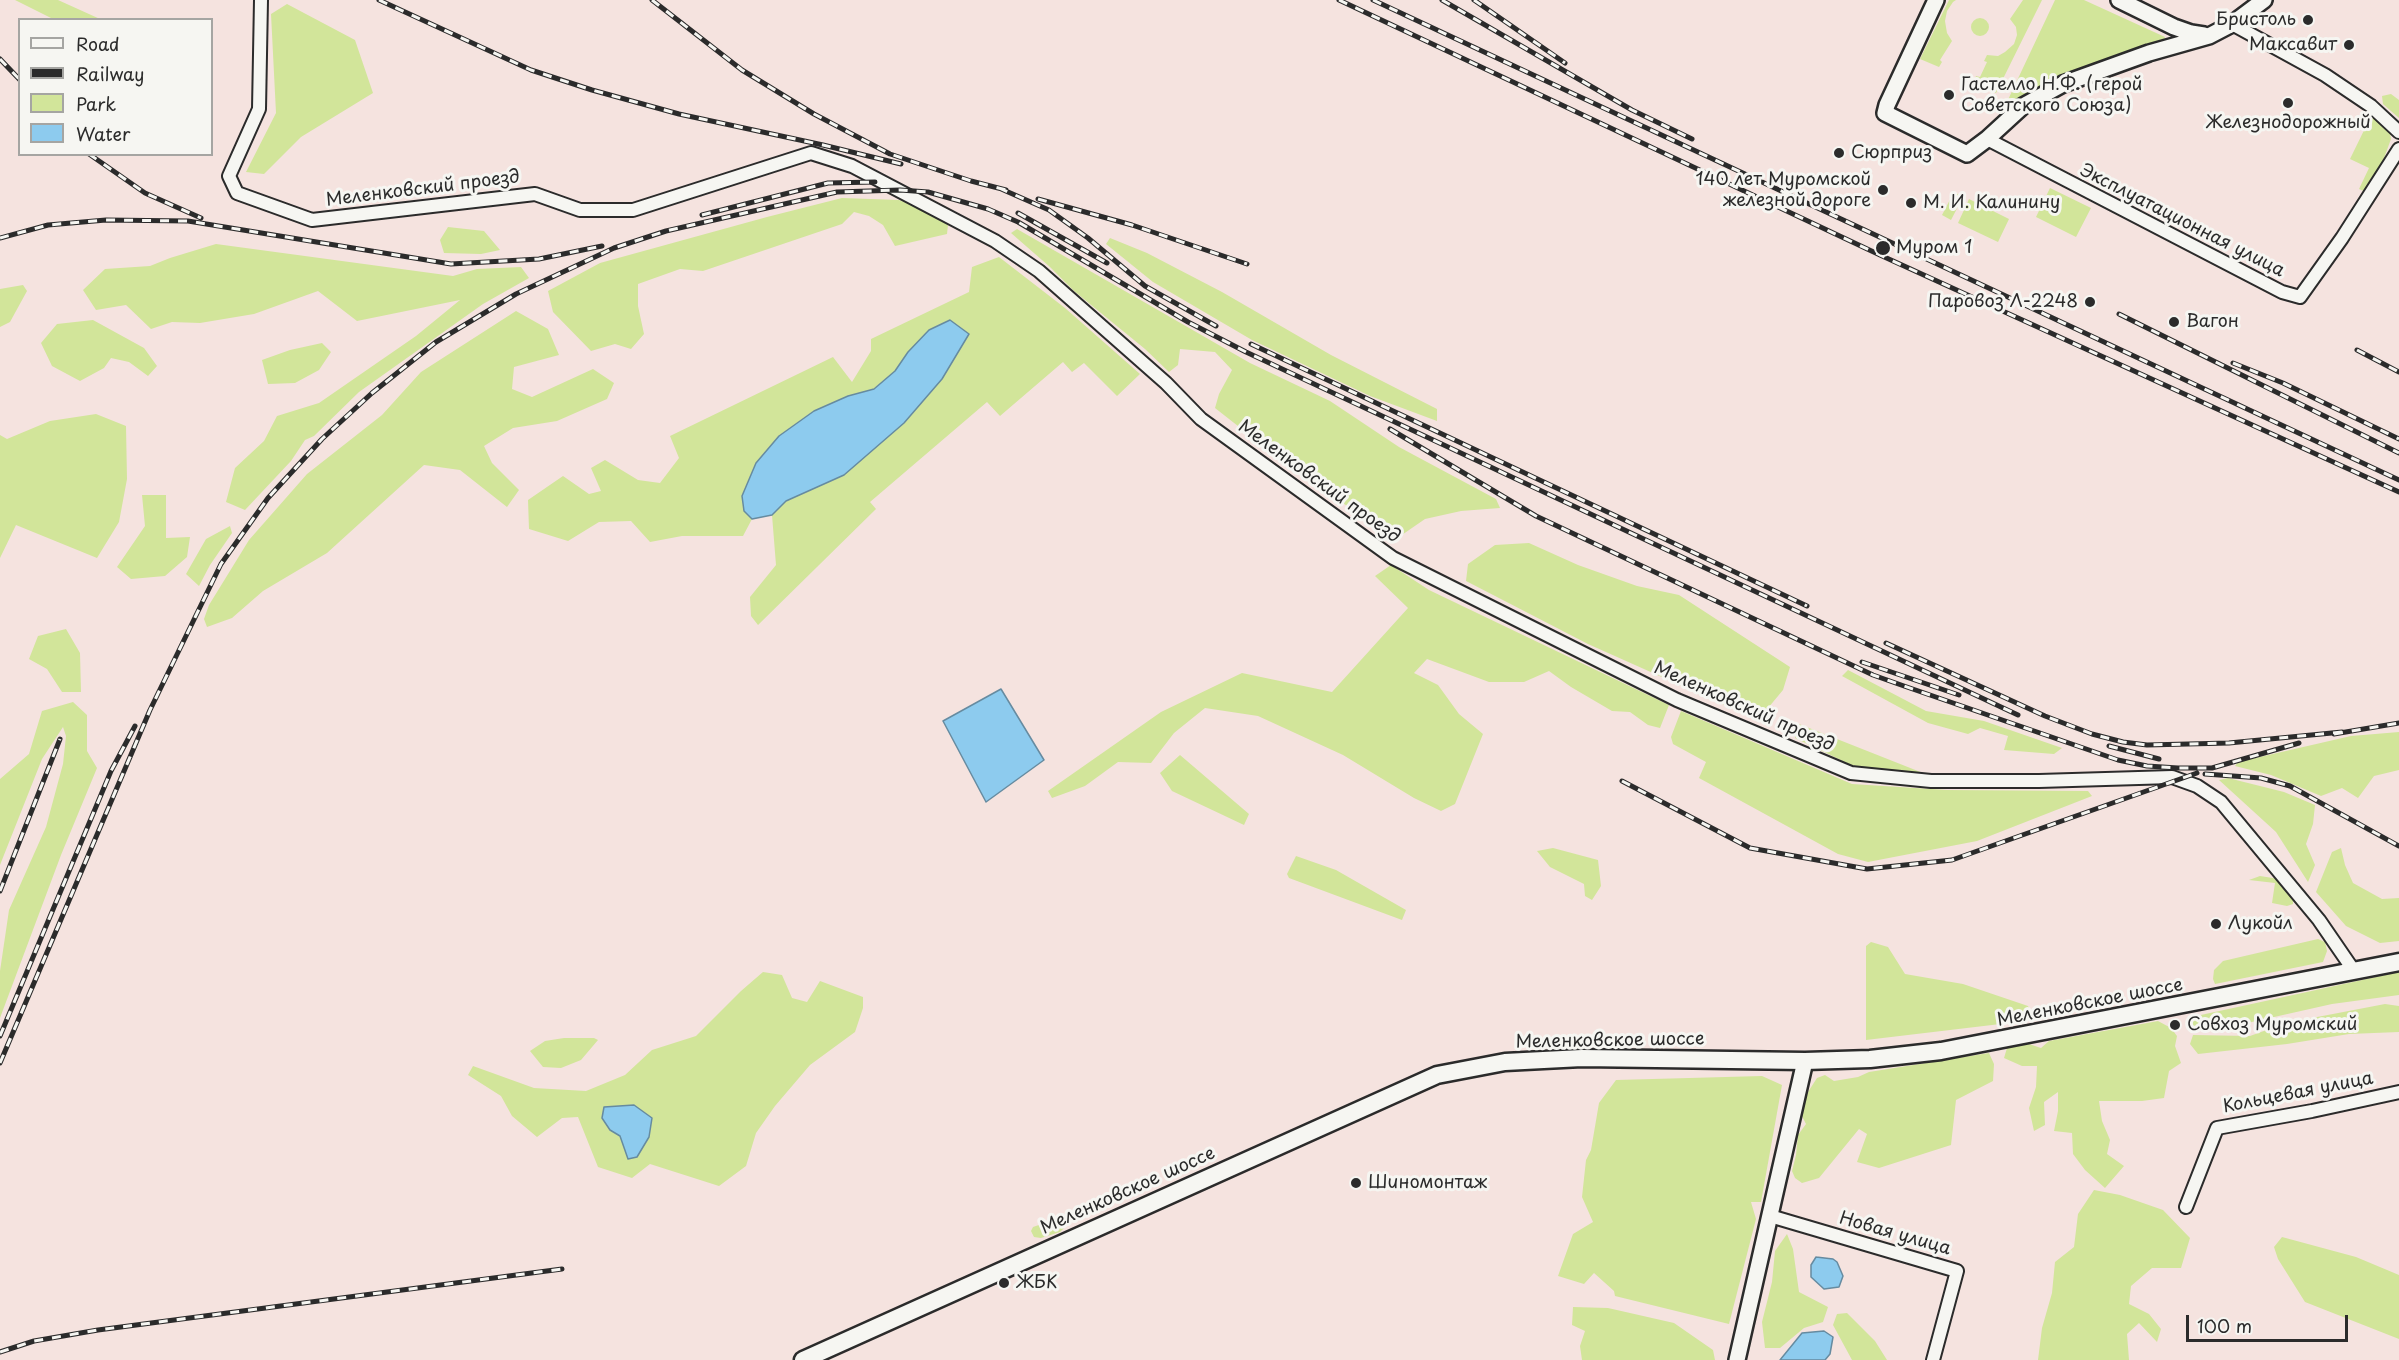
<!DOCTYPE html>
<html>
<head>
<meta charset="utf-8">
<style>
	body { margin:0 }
	#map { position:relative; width:2399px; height:1360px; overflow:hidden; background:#f5e3df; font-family:"Playpen Sans",sans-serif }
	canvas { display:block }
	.legend { position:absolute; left:18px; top:18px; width:195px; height:138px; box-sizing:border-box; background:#f6f6f2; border:2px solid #a5a5a2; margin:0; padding:8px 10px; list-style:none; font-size:18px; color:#2b2b2b }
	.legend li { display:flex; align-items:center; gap:12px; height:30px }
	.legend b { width:30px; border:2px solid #a5a5a2 }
	.scale { position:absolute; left:2186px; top:1315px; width:162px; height:27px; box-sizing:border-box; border:3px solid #2b2b2b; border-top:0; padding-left:8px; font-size:18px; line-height:21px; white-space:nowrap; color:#2b2b2b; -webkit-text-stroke:4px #f6f6f2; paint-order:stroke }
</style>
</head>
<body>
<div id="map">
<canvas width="2399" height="1360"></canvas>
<ul class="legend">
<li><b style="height:8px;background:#f6f6f2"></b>Road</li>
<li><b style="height:8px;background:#2b2b2b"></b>Railway</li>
<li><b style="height:16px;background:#d2e59a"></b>Park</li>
<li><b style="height:16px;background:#8dcbee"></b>Water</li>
</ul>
<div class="scale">100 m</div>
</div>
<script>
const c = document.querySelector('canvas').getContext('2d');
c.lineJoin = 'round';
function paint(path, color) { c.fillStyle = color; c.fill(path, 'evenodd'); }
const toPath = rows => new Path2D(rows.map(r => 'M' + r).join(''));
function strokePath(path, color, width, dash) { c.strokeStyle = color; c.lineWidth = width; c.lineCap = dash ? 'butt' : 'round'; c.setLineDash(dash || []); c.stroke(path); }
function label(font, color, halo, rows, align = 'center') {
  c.font = font + ' "Playpen Sans",sans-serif'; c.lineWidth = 6; c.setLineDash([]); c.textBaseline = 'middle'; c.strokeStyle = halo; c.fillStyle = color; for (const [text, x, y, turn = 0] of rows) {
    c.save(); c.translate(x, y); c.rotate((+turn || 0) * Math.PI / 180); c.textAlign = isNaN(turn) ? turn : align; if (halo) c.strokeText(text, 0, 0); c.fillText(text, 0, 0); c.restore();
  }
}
paint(toPath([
	[15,0,58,0,100,19,53,19],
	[1949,0,1956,0,1953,2,1947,11,1945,21,1947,33,1952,41,1940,60,1942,62,1939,67,1920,59],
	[2023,0,2042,0,1996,93,1973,83,1976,76,1980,77,1987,62,1984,61,1987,55,1998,56,2005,52,2014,44,2017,35,2016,27,2010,19],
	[2055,0,2084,0,2165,37,2163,42,2075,71,2006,104],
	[287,4,355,40,373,93,301,137,264,174,246,172,276,113,271,14],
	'1971 27a9 9 0 1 1 18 0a9 9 0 1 1-18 0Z',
	[2391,94,2399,100,2399,118,2383,104,2382,96],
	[2371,116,2390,132,2391,139,2383,161,2366,192,2359,189,2369,168,2350,159],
	[2050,188,2091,208,2076,237,2036,217],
	[1954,192,1963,197,1951,220,1942,215],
	[842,198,899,200,927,211,948,225,947,234,895,246,883,225,869,216,854,212,842,224,703,271,680,269,638,284,638,306,644,334,631,349,615,344,591,351,553,312,548,291,600,263,767,217],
	[1969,199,2009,219,1998,242,1958,223],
	[448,227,484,231,500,250,481,254,444,253,440,240],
	[1017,229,1250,363,1330,401,1399,447,1496,499,1500,508,1461,511,1425,519,1396,539,1294,470,1215,408,1219,394,1232,370,1215,352,1180,349,1178,365,1169,372,1145,349,1074,291,1050,267,1011,233],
	[1110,238,1147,253,1222,292,1331,355,1437,409,1437,421,1370,396,1252,340,1153,282,1106,244],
	[216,244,453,276,477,269,521,267,529,278,483,304,359,392,314,436,305,440,291,461,245,510,226,502,235,468,264,441,277,416,319,403,416,336,460,300,357,321,318,291,254,314,200,323,172,322,151,329,126,305,96,310,83,290,105,269,150,266,170,258],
	[999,257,1065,308,1140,374,1117,396,1084,363,1072,372,1063,362,1000,416,987,402,870,502,876,509,758,625,751,616,750,597,776,565,772,515,786,501,844,475,908,352,895,371,874,389,848,396,814,411,779,436,756,463,744,511,752,519,743,536,682,536,650,542,631,521,599,522,568,541,529,529,528,500,563,476,589,494,601,491,591,468,605,460,638,480,660,483,679,458,670,436,833,357,852,382,871,351,871,339,969,292,972,267],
	[23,285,27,291,10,322,0,327,0,289],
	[516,311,548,329,559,355,514,367,512,389,532,397,593,369,614,383,607,399,557,421,513,428,484,446,492,463,519,490,507,507,460,470,424,465,327,553,263,591,232,618,207,627,204,619,209,605,249,540,307,474,382,415,421,372],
	[93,320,144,348,157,366,148,376,129,362,111,358,104,368,80,381,52,366,41,343,57,324],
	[322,343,331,352,319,370,295,383,268,384,262,360,290,350],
	[96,414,126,426,127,479,119,522,97,558,16,525,0,558,0,435,7,439,50,421],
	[142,495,166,495,166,538,190,537,187,557,165,576,131,579,117,567,145,526],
	[230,526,232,533,210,565,199,586,186,574,206,539],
	[1529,543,1578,565,1637,586,1679,595,1790,667,1783,690,1758,720,1588,644,1466,581,1468,564,1495,545],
	[1391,565,1429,590,1669,705,1660,728,1648,725,1630,712,1612,711,1571,687,1549,671,1524,682,1489,682,1427,659,1414,673,1438,685,1459,714,1483,734,1455,804,1441,811,1414,798,1343,755,1258,716,1205,708,1174,733,1151,763,1118,762,1085,786,1052,798,1048,791,1161,712,1242,673,1332,692,1408,608,1375,576],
	[66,629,80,653,81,692,62,692,47,669,29,659,38,636],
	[1848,670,1926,711,1984,721,2062,748,2054,754,2004,750,2008,736,1980,728,1968,734,1928,723,1842,676],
	[73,702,87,715,87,751,97,768,61,855,0,1018,0,971,9,910,46,827,63,764,66,736,63,727,42,759,0,865,0,779,29,754,42,711],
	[1681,711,1852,784,1947,790,2088,791,2092,796,1977,841,1868,862,1838,854,1699,778,1706,762,1673,744,1671,737],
	[1799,724,1928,775,1915,776,1851,765,1795,738],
	[2399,732,2399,770,2374,776,2358,798,2342,788,2321,796,2271,775,2235,766,2238,762,2351,736],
	[1180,755,1249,814,1244,825,1172,791,1160,773],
	[2228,778,2284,792,2315,805,2313,824,2306,844,2315,865,2308,882,2276,832,2219,780],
	[1553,848,1598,860,1601,886,1592,900,1585,896,1584,884,1550,867,1537,851],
	[2341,848,2345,865,2353,883,2382,899,2399,898,2399,941,2380,943,2346,926,2316,892,2332,852],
	[1296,856,1336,870,1406,910,1402,920,1289,878,1287,874],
	[2260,876,2279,879,2293,897,2293,904,2287,906,2272,903,2275,883,2249,880],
	[2318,939,2325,942,2327,951,2323,962,2215,984,2213,979,2214,970,2223,961],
	[1871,942,1888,947,1905,974,1963,984,2028,1006,2034,1020,1866,1040,1866,946],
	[763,972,782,975,792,998,807,1002,820,981,863,997,863,1008,855,1032,810,1065,775,1106,756,1133,746,1166,719,1186,650,1164,632,1178,598,1167,578,1117,562,1118,537,1137,512,1116,501,1096,468,1075,473,1066,534,1088,586,1091,625,1075,652,1050,696,1036,741,991],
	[2399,972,2399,995,2332,1004,2234,1026,2189,1028,2187,1018],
	[2385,1004,2399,1006,2399,1032,2349,1034,2287,1044,2198,1054,2190,1044,2193,1035,2250,1036,2286,1023],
	[2158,1021,2171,1028,2177,1036,2175,1046,2181,1063,2169,1071,2164,1098,2142,1101,2099,1101,2102,1121,2110,1140,2107,1154,2124,1166,2105,1188,2085,1170,2073,1154,2072,1133,2054,1131,2058,1111,2058,1092,2044,1102,2045,1125,2034,1131,2029,1108,2036,1087,2037,1066,2022,1066,2004,1058,2007,1048,2029,1044,2041,1048,2049,1041],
	[564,1038,594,1038,598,1040,581,1060,561,1068,543,1067,530,1051,545,1041],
	[1989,1053,1994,1064,1993,1081,1956,1100,1951,1145,1879,1168,1857,1162,1867,1134,1859,1129,1819,1178,1802,1183,1795,1178,1792,1171,1796,1155,1798,1135,1806,1124,1801,1114,1808,1092,1817,1078,1825,1075,1834,1081,1858,1077,1869,1072],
	[1762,1076,1782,1085,1761,1202,1751,1202,1756,1219,1729,1324,1615,1296,1614,1291,1594,1273,1584,1284,1558,1276,1573,1234,1593,1222,1582,1197,1586,1160,1591,1150,1599,1103,1616,1080],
	[2094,1190,2120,1195,2163,1210,2190,1238,2181,1268,2152,1268,2131,1286,2129,1304,2149,1314,2161,1329,2157,1342,2139,1323,2127,1334,2129,1360,2038,1360,2042,1328,2052,1293,2055,1262,2074,1247,2078,1214],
	[1062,1217,1066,1219,1067,1225,1060,1232,1041,1238,1034,1237,1031,1231,1033,1227],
	[1787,1234,1793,1249,1799,1292,1828,1307,1823,1322,1804,1328,1780,1348,1765,1348,1762,1322,1772,1282,1775,1251],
	[2282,1237,2356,1257,2399,1275,2399,1339,2305,1302,2278,1259,2274,1247],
	[1573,1307,1608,1308,1674,1323,1713,1350,1715,1360,1582,1360,1580,1346,1585,1331,1572,1325],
	[1847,1313,1875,1341,1887,1360,1852,1360,1833,1325,1837,1314]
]), '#d2e59a');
const water = toPath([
	[950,320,969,334,942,379,904,423,844,475,786,501,772,515,752,519,744,511,742,496,756,463,779,436,814,411,848,396,874,389,895,371,908,352,929,330,950,320],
	[1001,689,1044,760,986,802,943,721,1001,689],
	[634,1105,652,1118,649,1137,637,1157,628,1159,620,1136,610,1130,602,1118,604,1107,634,1105],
	[1816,1257,1833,1259,1837,1262,1843,1276,1839,1287,1824,1289,1811,1277,1811,1265,1816,1257],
	[1824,1331,1833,1337,1830,1354,1825,1360,1780,1360,1802,1333,1824,1331]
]);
paint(water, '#8dcbee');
strokePath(water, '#668ba0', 1.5);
const minor = toPath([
	[261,0,259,109,229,176,237,193,312,220,535,194,580,210,633,210,811,153,852,166,995,241,1039,271,1166,383,1201,419,1393,558,1677,700,1851,773,1931,781,2039,781,2172,777,2197,786,2221,802,2319,920,2354,971],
	[2232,24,2325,75,2371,106,2399,132],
	[1987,139,2282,292,2300,297,2342,238,2399,149],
	[2186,1207,2217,1128,2312,1111,2399,1092],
	[1770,1216,1957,1271,1933,1360]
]);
const tertiary = toPath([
	[1936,0,1887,105,1885,113,1967,154,1987,139,2023,106,2063,84,2149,53,2209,36,2232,24,2264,0],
	[2119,0,2174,27,2191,33,2204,35],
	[1737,1360,1805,1061]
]);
const secondary = toPath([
	[803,1360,1437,1075,1505,1062,1582,1058,1805,1061,1870,1059,1941,1051,2399,962]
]);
strokePath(minor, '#2b2b2b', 16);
strokePath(tertiary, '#2b2b2b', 20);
strokePath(secondary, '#2b2b2b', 21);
strokePath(minor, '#f6f6f2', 12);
strokePath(tertiary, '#f6f6f2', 15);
strokePath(secondary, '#f6f6f2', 16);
const rail = toPath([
	[379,0,531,70,592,90,679,114,823,145,901,164],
	[652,0,742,70,814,114,890,154,971,181,1006,190],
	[1339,0,1880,255,2399,492],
	[1373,0,2399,480],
	[1442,0,1632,110,1692,139],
	[1474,0,1565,63],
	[0,59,20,80],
	[89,154,145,193,201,218],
	[999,188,1049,210,1088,238,1145,286,1216,326],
	[1038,199,1132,225,1247,264],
	[1018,213,1107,263],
	[702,215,828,183,875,182],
	[0,238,48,225,106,220,188,221,451,264,539,259,602,246],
	[2119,314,2399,453],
	[1251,344,1807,606],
	[2357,350,2399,372],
	[2233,363,2283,383,2399,439],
	[1390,429,1536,516,1873,675,1904,686,2118,760,2147,766,2178,768,2212,768,2299,743],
	[1886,643,2045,716,2092,734,2123,742,2147,745,2229,743,2342,732],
	[1862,662,1959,695],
	[2334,734,2399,723],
	[2109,746,2159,759],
	[2205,774,2261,778,2290,786,2399,846],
	[1622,781,1750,848,1867,869,1952,860,2197,773],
	[0,891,60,739],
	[0,1036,111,771,135,726],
	[0,1063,150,710,221,564,268,498,322,439,372,393,436,342,516,294,614,248,666,231,837,192,900,190,928,192,988,209,1018,222,1188,322,1246,352,2018,715],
	[0,1352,34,1341,98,1330,562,1269]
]);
strokePath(rail, '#2b2b2b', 5);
strokePath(rail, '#f6f6f2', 3, [9]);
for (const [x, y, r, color] of [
	[2308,20,6,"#2b2b2b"],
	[2349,45,6,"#2b2b2b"],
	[1949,95,6,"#2b2b2b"],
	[2288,103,6,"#2b2b2b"],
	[1839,153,6,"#2b2b2b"],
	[1883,190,6,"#2b2b2b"],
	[1911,203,6,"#2b2b2b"],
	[1883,248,8,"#2b2b2b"],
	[2090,302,6,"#2b2b2b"],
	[2174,322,6,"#2b2b2b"],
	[2216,924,6,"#2b2b2b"],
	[2175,1025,6,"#2b2b2b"],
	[1356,1183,6,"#2b2b2b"],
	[1004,1283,6,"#2b2b2b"]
]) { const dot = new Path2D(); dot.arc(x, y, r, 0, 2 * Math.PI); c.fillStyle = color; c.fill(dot); strokePath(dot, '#f6f6f2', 2); }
label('18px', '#2b2b2b', '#f6f6f2', [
	["Бристоль",2296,20,"right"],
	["Максавит",2337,45,"right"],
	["Гастелло Н.Ф. (герой",1961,85],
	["Советского Союза)",1961,106],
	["Железнодорожный",2288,123,"center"],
	["Сюрприз",1851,153],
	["140 лет Муромской",1871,180,"right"],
	["железной дороге",1871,201,"right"],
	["М. И. Калинину",1923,203],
	["Муром 1",1896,248],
	["Паровоз Л-2248",2078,302,"right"],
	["Вагон",2186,322],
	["Лукойл",2228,924],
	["Совхоз Муромский",2187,1025],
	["Шиномонтаж",1368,1183],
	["ЖБК",1016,1283]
], 'left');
label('18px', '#2b2b2b', '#f6f6f2', [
	["Меленковский проезд",423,189,-7],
	["Эксплуатационная улица",2182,221,27],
	["Меленковский проезд",1319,482,36],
	["Меленковский проезд",1744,707,24],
	["Меленковское шоссе",2090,1003,-11],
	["Меленковское шоссе",1610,1041,-1],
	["Кольцевая улица",2298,1093,-11],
	["Меленковское шоссе",1128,1191,-24],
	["Новая улица",1895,1234,16]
]);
</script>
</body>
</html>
